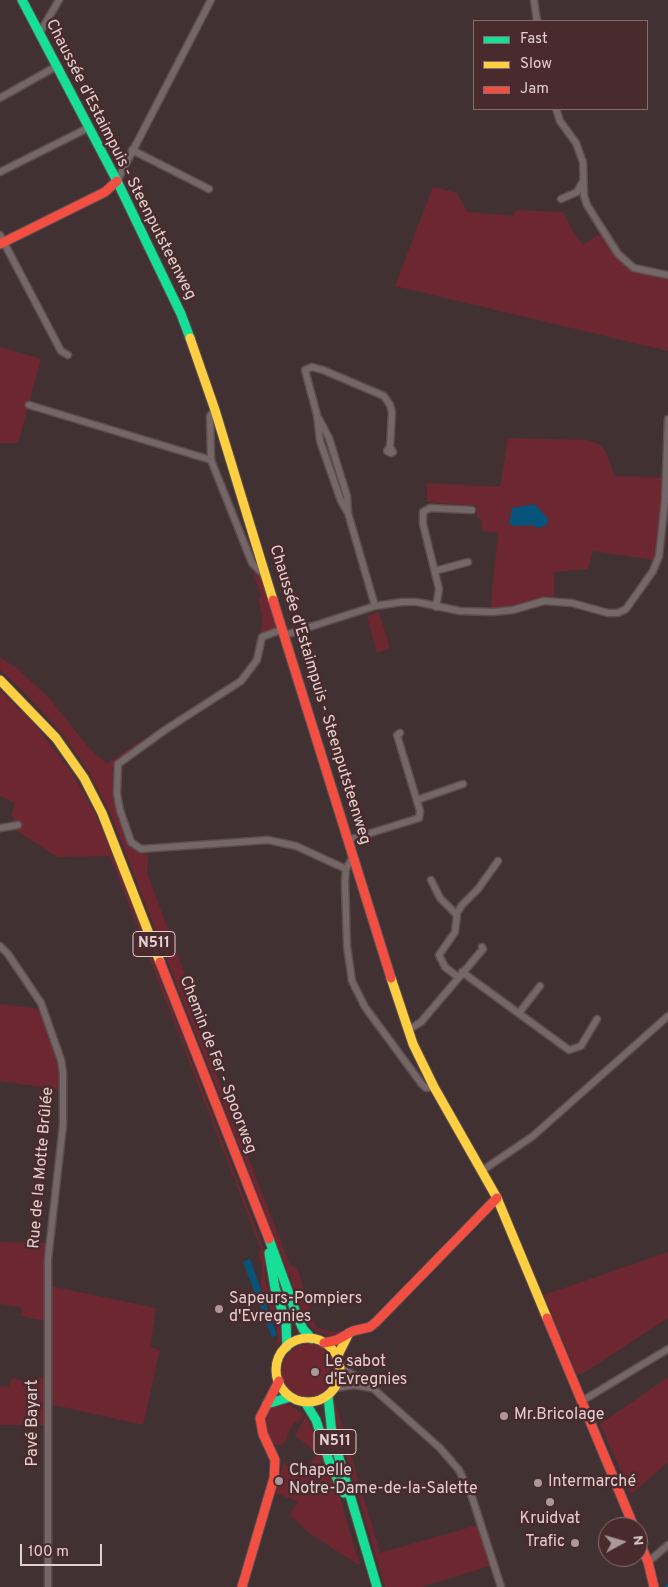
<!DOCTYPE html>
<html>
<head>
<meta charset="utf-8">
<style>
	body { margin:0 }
	#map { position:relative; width:668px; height:1587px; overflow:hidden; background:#423133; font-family:Overpass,sans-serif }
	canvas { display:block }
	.legend { position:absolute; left:473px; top:20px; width:175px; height:90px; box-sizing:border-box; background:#492a2d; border:1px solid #876c6e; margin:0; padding:6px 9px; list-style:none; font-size:15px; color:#e3cfd0 }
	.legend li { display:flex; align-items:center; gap:10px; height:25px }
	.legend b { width:25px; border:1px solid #876c6e }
	.north { position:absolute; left:598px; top:1517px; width:50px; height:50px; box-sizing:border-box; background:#492a2d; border:1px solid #876c6e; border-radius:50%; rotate:84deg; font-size:14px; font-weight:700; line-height:20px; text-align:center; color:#e3cfd0 }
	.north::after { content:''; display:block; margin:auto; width:18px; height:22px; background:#ab9899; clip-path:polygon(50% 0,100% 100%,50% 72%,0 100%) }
	.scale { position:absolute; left:20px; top:1544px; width:82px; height:22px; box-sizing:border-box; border:2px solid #e3cfd0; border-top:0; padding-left:6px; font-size:15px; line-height:18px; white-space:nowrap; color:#e3cfd0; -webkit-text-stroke:4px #492a2d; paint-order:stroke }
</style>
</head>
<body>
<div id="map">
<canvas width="668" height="1587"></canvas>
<ul class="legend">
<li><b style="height:6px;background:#16e098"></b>Fast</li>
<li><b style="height:6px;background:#ffcf43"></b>Slow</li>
<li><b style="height:6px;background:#f24e42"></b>Jam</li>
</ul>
<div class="north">N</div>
<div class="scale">100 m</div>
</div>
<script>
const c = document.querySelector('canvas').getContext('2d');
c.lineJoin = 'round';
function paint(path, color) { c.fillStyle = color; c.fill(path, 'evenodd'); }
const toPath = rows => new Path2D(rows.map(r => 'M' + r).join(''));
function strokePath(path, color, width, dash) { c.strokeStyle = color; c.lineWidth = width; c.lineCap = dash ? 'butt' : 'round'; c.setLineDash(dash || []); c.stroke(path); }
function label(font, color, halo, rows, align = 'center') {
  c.font = font + ' Overpass,sans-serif'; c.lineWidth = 5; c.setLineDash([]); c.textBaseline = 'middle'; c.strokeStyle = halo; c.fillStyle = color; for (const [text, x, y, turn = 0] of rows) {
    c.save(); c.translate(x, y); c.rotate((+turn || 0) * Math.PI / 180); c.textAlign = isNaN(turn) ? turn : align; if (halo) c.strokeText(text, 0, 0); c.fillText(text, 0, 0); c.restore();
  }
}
paint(toPath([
	[433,187,457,193,467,212,514,216,515,210,563,212,572,230,583,245,607,228,624,254,634,264,668,272,668,351,395,286],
	[0,347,41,359,18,443,0,443],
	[508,438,587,440,601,445,608,456,614,476,668,478,665,535,660,561,593,551,588,569,554,572,554,604,490,614,498,533,482,531,481,519,477,517,477,506,427,502,427,483,500,487],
	[253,572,263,579,277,627,260,636,263,619,258,600,261,596],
	[379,612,390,648,377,653,367,616],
	[0,657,18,669,49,698,90,749,107,764,143,739,146,742,111,769,113,772,117,771,116,799,128,841,134,849,148,850,147,873,196,1004,189,1004,290,1265,297,1268,316,1327,331,1332,345,1331,337,1338,316,1331,307,1322,109,810,87,769,63,735,27,695,0,670],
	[0,690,38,728,72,773,95,813,113,856,265,1253,265,1279,281,1332,281,1340,276,1348,278,1339,276,1324,261,1287,262,1264,258,1254,261,1249,110,856,57,857,14,829,12,814,15,803,0,796],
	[0,1004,40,1009,57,1050,63,1090,0,1081],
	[0,1242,46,1243,46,1321,21,1316,21,1307,0,1304],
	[668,1252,668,1318,582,1374,577,1374,544,1295],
	[50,1286,156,1308,150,1347,160,1350,143,1425,50,1404],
	'282 1371a27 27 0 1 1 54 0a27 27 0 1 1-54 0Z',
	[38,1377,46,1379,46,1425,0,1425,0,1386,9,1387,11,1378,25,1381],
	[668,1377,668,1462,631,1494,600,1424],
	[335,1401,380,1553,478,1525,490,1566,421,1587,385,1587,337,1425,334,1409],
	[280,1403,290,1405,304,1415,298,1423,294,1422,284,1443,278,1446,272,1443,265,1429,263,1419,268,1407],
	[306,1416,318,1441,340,1498,360,1566,309,1533,290,1515,298,1501,275,1493,283,1463,303,1476,317,1453,295,1435]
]), '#6c2731');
paint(toPath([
	[535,504,548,519,547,525,538,528,532,525,514,526,509,524,512,508],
	[250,1259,277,1335,272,1337,243,1262]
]), '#06547a');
strokePath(toPath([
	[666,1587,668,1585]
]), '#06547a', 2);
const street = toPath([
	[534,0,537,21],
	[39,34,59,0],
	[0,98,57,66],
	[556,109,560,121,576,143,583,162,584,196,587,205,618,254,634,268,668,275],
	[132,150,209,189],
	[0,172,88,128],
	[117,181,211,0],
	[561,199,577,192,582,183],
	[0,235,61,351,68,355],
	[29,405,211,460],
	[215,410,210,416,211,460,252,563,265,576],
	[319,419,329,438,347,496,348,513,375,606],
	[348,513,341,501,320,441,317,415,305,370,312,367,323,370,384,396,390,405,392,412,390,447,393,452,391,453,387,451,390,447],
	[435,571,468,562],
	[436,607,439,589,423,524,423,512,430,508,472,510],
	[283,629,262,637,257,660,241,681,165,730,118,764,117,794,120,810,131,842,141,849,268,840,296,846,346,869],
	[285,635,375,606,402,602,417,602,460,611,493,612,513,610,544,601,572,603,608,613,618,613,626,609,653,571,659,556,665,501,668,419],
	[417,800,463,784],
	[0,828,18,825],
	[348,840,419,818,420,811,397,735,400,733],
	[353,857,346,869,345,881,347,946,352,981,365,1007,421,1083,426,1088,434,1087],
	[431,880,440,898,457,915,455,932,439,955,445,967,458,977],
	[457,913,462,905,478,889,498,861],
	[0,946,8,954,41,1003,61,1060,63,1073,63,1125,48,1259,48,1587],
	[462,972,569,1050,581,1046,597,1019],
	[519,1013,540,986],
	[408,1030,421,1022,483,949,482,947],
	[483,1170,533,1136,668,1016],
	[340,1367,367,1383,440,1448,459,1470,472,1497,501,1587],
	[335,1388,354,1385,371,1388],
	[582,1401,668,1349],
	[648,1562,668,1545]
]);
const fast = toPath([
	[22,0,117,181,181,314,190,338],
	[269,1239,296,1313,303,1329,312,1339],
	[269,1253,275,1288,286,1323,287,1347],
	[328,1396,332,1434,377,1587],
	[305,1402,316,1420,329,1461,344,1493],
	[267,1404,290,1397]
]);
const slow = toPath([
	[190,338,215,410,273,600],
	[0,680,56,738,84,778,102,813,160,962],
	[391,978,413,1044,434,1087,497,1198,547,1318],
	'276 1370a32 32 0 1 1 64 0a32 32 0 1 1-64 0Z',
	[337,1357,349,1333]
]);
const jam = toPath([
	[0,244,105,192,117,181],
	[273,600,391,978],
	[160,962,269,1239],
	[547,1318,634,1527],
	[324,1343,337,1340,353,1331,370,1327,376,1322,497,1198],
	[638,1538,648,1562,654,1587],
	[242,1587,274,1478,275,1460,263,1434,260,1418,279,1381]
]);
strokePath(street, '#5c4e4f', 9);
strokePath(fast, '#5c4e4f', 11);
strokePath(slow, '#5c4e4f', 11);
strokePath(jam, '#5c4e4f', 11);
strokePath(street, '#756768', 6);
strokePath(fast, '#16e098', 9);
strokePath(slow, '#ffcf43', 9);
strokePath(jam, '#f24e42', 9);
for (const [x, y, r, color] of [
	[219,1309,5,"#ab9899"],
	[315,1372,5,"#ab9899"],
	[504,1416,5,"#ab9899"],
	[279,1481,5,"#ab9899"],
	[538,1483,5,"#ab9899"],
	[550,1502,5,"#ab9899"],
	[575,1543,5,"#ab9899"]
]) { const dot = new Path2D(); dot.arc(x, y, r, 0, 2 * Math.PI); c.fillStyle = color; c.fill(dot); strokePath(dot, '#492a2d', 2); }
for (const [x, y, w] of [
	[154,944,42],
	[335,1442,42]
]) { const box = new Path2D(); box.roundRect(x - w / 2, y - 12.5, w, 25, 4); c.fillStyle = '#492a2d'; c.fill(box); strokePath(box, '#e3cfd0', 1); }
label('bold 15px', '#e3cfd0', null, [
	["N511",154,944],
	["N511",335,1442]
]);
label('16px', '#e3cfd0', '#492a2d', [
	["Chaussée d'Estaimpuis - Steenputsteenweg",120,160,63],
	["Chaussée d'Estaimpuis - Steenputsteenweg",319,695,73],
	["Chemin de Fer - Spoorweg",217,1065,69],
	["Rue de la Motte Brûlée",42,1168,-85],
	["Pavé Bayart",34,1423,-90]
]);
label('16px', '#e3cfd0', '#492a2d', [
	["Sapeurs-Pompiers",229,1300],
	["d'Evregnies",229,1318],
	["Le sabot",325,1363],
	["d'Evregnies",325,1381],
	["Mr.Bricolage",514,1416],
	["Chapelle",289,1472],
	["Notre-Dame-de-la-Salette",289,1490],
	["Intermarché",548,1483],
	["Kruidvat",550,1520,"center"],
	["Trafic",565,1543,"right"]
], 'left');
</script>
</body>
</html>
